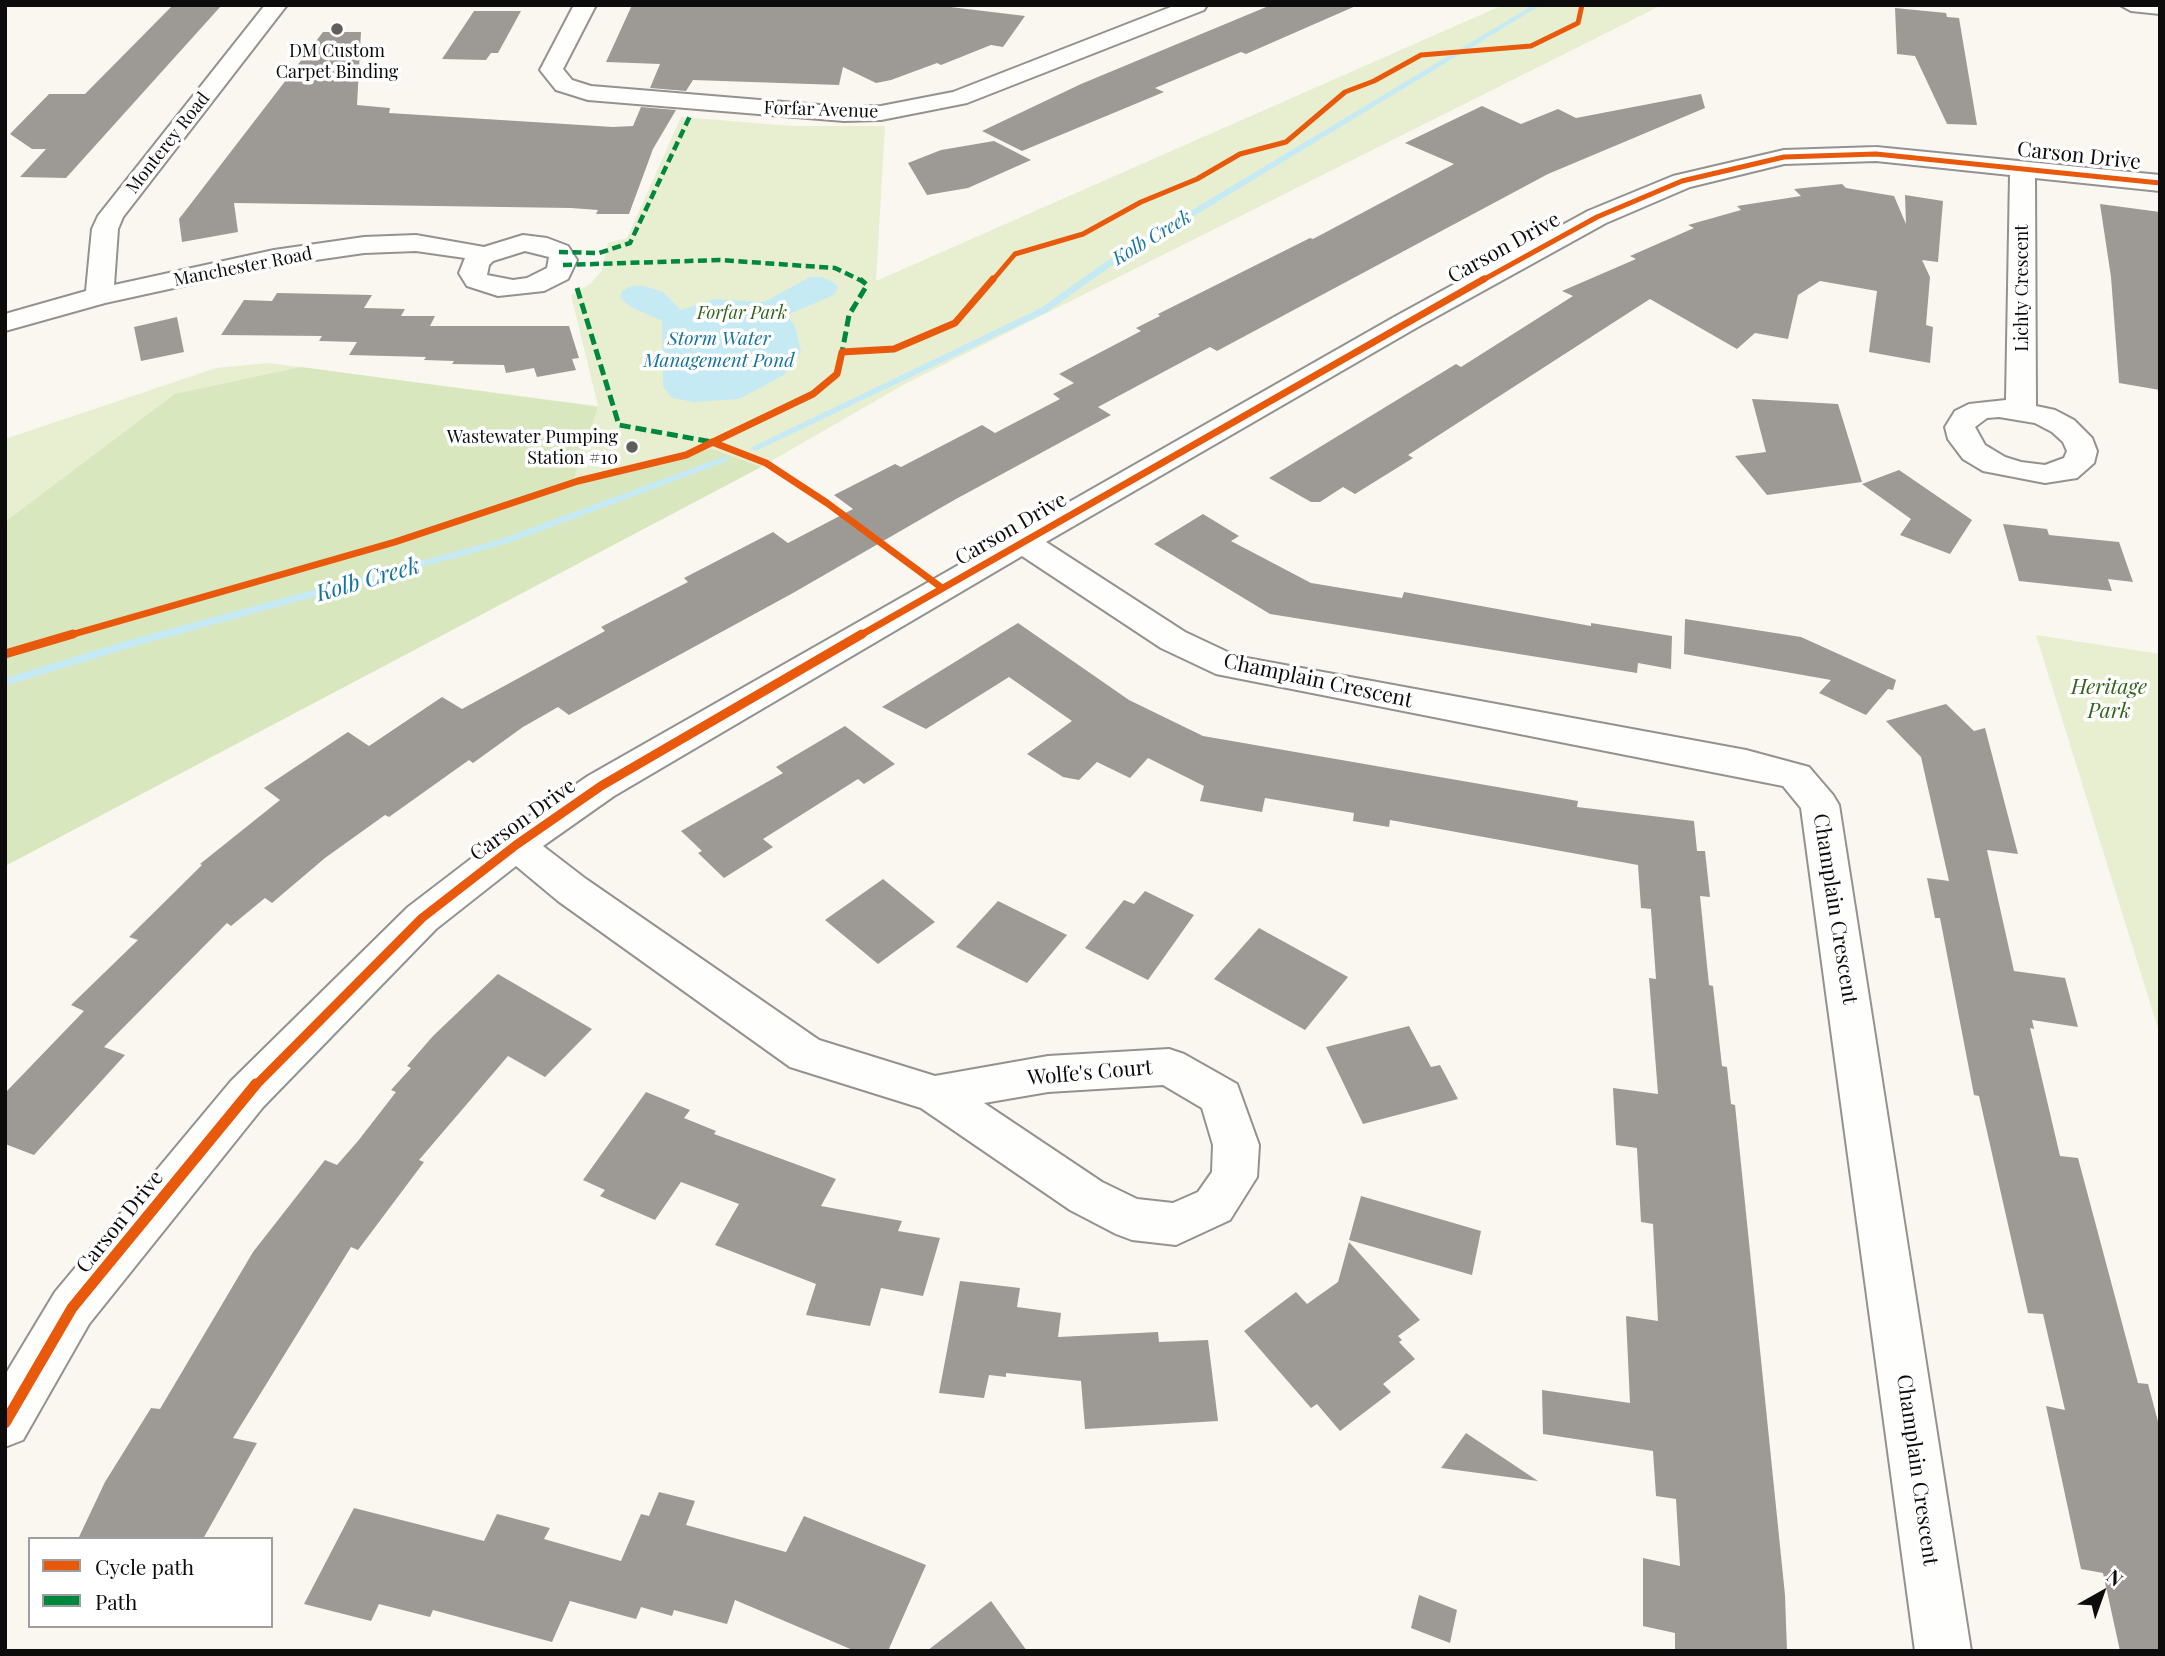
<!DOCTYPE html>
<html>
<head>
<meta charset="utf-8">
<style>
	body { margin:0 }
	#map { position:relative; width:2165px; height:1656px; overflow:hidden; background:#faf7f0; font-family:"Playfair Display",serif }
	canvas { display:block }
	.frame { position:absolute; inset:0; border:7px solid #0c0c0c; pointer-events:none }
	.legend { position:absolute; left:28px; top:1537px; width:245px; height:91px; box-sizing:border-box; background:#fff; border:2px solid #9e9e9e; margin:0; padding:9px 12px; list-style:none; font-size:21px; color:#0c0c0c }
	.legend li { display:flex; align-items:center; gap:14px; height:35px }
	.legend b { width:35px; border:2px solid #9e9e9e }
	.north { position:absolute; left:2067px; top:1558px; width:70px; height:70px; -webkit-text-stroke:5px #fff; paint-order:stroke; rotate:40deg; font-size:19px; font-weight:700; line-height:28px; text-align:center; color:#0c0c0c }
	.north::after { content:''; display:block; margin:auto; width:24px; height:32px; background:#0c0c0c; clip-path:polygon(50% 0,100% 100%,50% 72%,0 100%) }
</style>
</head>
<body>
<div id="map">
<canvas width="2165" height="1656"></canvas>
<div class="frame"></div>
<ul class="legend">
<li><b style="height:9px;background:#e8590c"></b>Cycle path</li>
<li><b style="height:9px;background:#00873e"></b>Path</li>
</ul>
<div class="north">N</div>
</div>
<script>
const c = document.querySelector('canvas').getContext('2d');
c.lineJoin = 'round';
function paint(path, color) { c.fillStyle = color; c.fill(path, 'evenodd'); }
const toPath = rows => new Path2D(rows.map(r => 'M' + r).join(''));
function strokePath(path, color, width, dash) { c.strokeStyle = color; c.lineWidth = width; c.lineCap = dash ? 'butt' : 'round'; c.setLineDash(dash || []); c.stroke(path); }
function label(font, color, halo, rows, align = 'center') {
  c.font = font + ' "Playfair Display",serif'; c.lineWidth = 7; c.setLineDash([]); c.textBaseline = 'middle'; c.strokeStyle = halo; c.fillStyle = color; for (const [text, x, y, turn = 0] of rows) {
    c.save(); c.translate(x, y); c.rotate((+turn || 0) * Math.PI / 180); c.textAlign = isNaN(turn) ? turn : align; if (halo) c.strokeText(text, 0, 0); c.fillText(text, 0, 0); c.restore();
  }
}
paint(toPath([
	[1503,5,1662,5,903,385,761,467,5,866,5,439,216,368,268,363,598,406,571,295,590,284,602,270,608,243,627,238,681,117,792,126,885,126,876,281],
	[2036,635,2160,654,2160,1035]
]), '#e7efd0');
paint(toPath([
	[301,367,598,407,574,478,712,449,761,467,5,866,5,522,175,394]
]), '#d8e7bd');
paint(toPath([
	[810,277,822,277,835,283,838,288,834,295,787,315,795,326,801,352,784,375,739,399,694,402,672,398,663,386,662,321,631,307,620,298,622,291,631,286,644,286,663,292,681,310,714,299,764,302]
]), '#c6eaf4');
paint(toPath([
	[1533,5,1541,5,1110,267,1047,312,758,450,755,451,750,448,1041,308,1104,263,1533,5],
	[725,456,728,457,728,461,509,543,140,645,5,686,5,678,132,639,501,539,725,456]
]), '#c6eaf4');
paint(toPath([
	[173,5,221,6,66,178,20,177,46,149,32,149,10,134,49,94,85,94],
	[632,5,934,5,1025,16,1003,47,991,45,941,65,937,63,891,80,876,83,843,67,839,85,693,80,686,91,650,88,660,64,606,62],
	[1271,5,1358,5,1246,54,1241,52,1155,88,1164,92,1022,151,982,131,1081,84],
	[1895,8,1946,13,1947,17,1959,18,1977,125,1947,124,1915,56,1897,54],
	[474,11,521,11,498,53,491,53,486,60,442,59],
	[323,32,361,32,357,105,390,108,389,113,613,127,633,126,641,107,676,110,653,149,629,214,596,214,598,210,571,208,234,203,238,232,182,242,179,219],
	[1701,94,1705,108,1548,174,1217,351,1210,347,1098,407,1111,415,956,499,793,593,569,715,558,707,523,727,473,763,469,760,389,817,385,815,325,858,272,903,265,898,231,926,227,923,104,1047,125,1055,34,1155,5,1144,5,1093,84,1011,71,1005,138,940,129,937,202,865,200,864,280,800,264,788,348,732,369,746,442,697,462,709,605,631,601,627,688,582,684,578,773,532,788,543,853,509,834,495,895,464,901,467,982,425,995,433,1060,399,1053,394,1074,383,1059,374,1141,331,1136,328,1160,316,1158,314,1310,238,1313,239,1454,164,1405,143,1482,106,1521,124,1558,109,1576,118],
	[994,141,1031,160,968,188,927,195,908,163,941,150],
	[1842,184,1846,188,1894,196,1906,224,1905,195,1943,201,1938,262,1922,260,1930,277,1926,325,1933,327,1930,363,1869,352,1877,291,1820,281,1798,295,1788,339,1755,333,1737,349,1650,299,1408,455,1413,458,1355,494,1343,487,1320,502,1311,502,1269,478,1456,364,1461,367,1573,296,1562,291,1636,259,1630,256,1694,228,1688,225,1741,210,1737,206,1801,196,1794,189],
	[2100,204,2160,212,2160,390,2119,383,2111,277],
	[277,293,372,295,364,308,405,309,401,316,435,316,430,326,569,326,579,358,572,359,576,370,537,377,534,368,506,373,504,365,452,364,454,361,424,360,426,357,349,355,357,342,319,341,322,336,221,335,244,300,272,301],
	[177,317,184,352,141,361,134,327],
	[1752,399,1838,404,1862,482,1767,495,1735,456,1766,452],
	[1899,470,1972,520,1950,554,1900,535,1911,519,1862,484],
	[1203,514,1239,536,1231,541,1311,583,1402,598,1404,592,1591,626,1591,623,1672,636,1671,669,1638,663,1637,673,1270,614,1154,544],
	[2003,524,2047,529,2049,535,2119,542,2133,582,2108,579,2112,591,2019,581],
	[1685,619,1801,637,1896,680,1893,690,1888,689,1866,715,1819,693,1831,680,1684,654],
	[1018,623,1129,700,1203,736,1578,801,1577,807,1694,821,1697,851,1705,851,1710,897,1700,896,1709,985,1713,986,1722,1066,1727,1067,1731,1104,1735,1105,1785,1595,1787,1651,1675,1651,1675,1633,1643,1626,1643,1558,1680,1566,1676,1499,1656,1496,1653,1451,1543,1434,1542,1390,1630,1403,1626,1316,1658,1321,1653,1224,1641,1222,1637,1148,1616,1145,1613,1088,1658,1094,1649,978,1656,979,1651,909,1641,908,1638,865,1390,820,1389,827,1353,821,1354,813,1265,798,1262,812,1200,801,1204,786,1148,758,1130,778,1097,762,1079,780,1063,777,1027,754,1072,721,1009,677,926,729,882,707],
	[1946,704,1974,731,1985,728,2018,854,1987,850,2014,971,2065,978,2078,1027,2032,1020,2034,1029,2030,1028,2060,1156,2078,1158,2138,1383,2148,1384,2160,1429,2160,1651,2120,1651,2103,1573,2081,1569,2046,1406,2065,1410,2043,1314,2028,1313,1979,1096,1974,1095,1940,918,1935,918,1927,878,1949,881,1921,757,1886,721],
	[845,726,895,764,864,784,858,779,763,839,773,847,724,878,698,853,702,851,681,831,783,773,776,767],
	[883,879,935,922,878,964,825,920],
	[1145,891,1194,915,1148,980,1085,948,1124,900,1134,904],
	[998,901,1067,935,1027,983,956,947],
	[1259,928,1348,977,1305,1030,1214,979],
	[498,974,592,1029,545,1077,508,1056,419,1160,424,1162,358,1250,351,1247,233,1438,257,1443,203,1539,78,1539,105,1482,151,1408,160,1409,253,1252,325,1160,337,1165,358,1141,396,1092,391,1090,411,1068,407,1066,433,1036],
	[1409,1026,1431,1067,1440,1065,1458,1099,1363,1124,1326,1047],
	[646,1092,690,1110,684,1118,716,1131,714,1134,836,1179,821,1206,902,1221,898,1231,940,1238,923,1296,881,1288,870,1326,806,1315,816,1284,715,1245,739,1204,681,1182,655,1220,600,1196,605,1190,583,1180],
	[1361,1196,1481,1231,1472,1275,1349,1240],
	[1349,1242,1420,1320,1398,1336,1402,1340,1399,1342,1415,1359,1383,1384,1391,1392,1340,1431,1317,1404,1311,1408,1244,1331,1296,1292,1307,1304,1338,1282],
	[960,1281,1020,1288,1017,1307,1061,1313,1058,1337,1158,1332,1159,1342,1208,1340,1218,1421,1085,1429,1081,1381,1006,1373,1006,1377,989,1375,984,1398,939,1393],
	[1466,1433,1538,1481,1441,1468],
	[659,1492,695,1501,686,1525,786,1552,804,1516,926,1565,888,1651,855,1651,735,1600,727,1624,674,1610,672,1616,641,1607,636,1619,570,1601,552,1642,433,1610,430,1617,379,1604,371,1621,304,1604,354,1508,484,1541,497,1514,550,1528,544,1539,621,1561,641,1514,649,1516],
	[1419,1595,1457,1610,1450,1643,1411,1628],
	[991,1601,1027,1651,927,1651]
]), '#9d9a96');
const minor = toPath([
	[265,5,287,5,123,217,118,229,114,285,274,250,364,237,416,235,484,247,523,235,547,238,568,246,577,260,568,279,544,291,498,296,467,286,459,273,465,258,416,251,364,253,274,266,105,303,5,331,5,314,86,291,92,229,98,216,265,5],
	[525,251,549,257,547,268,527,278,513,280,487,275,489,265,493,261,525,251],
	[574,5,596,5,563,69,572,80,591,86,844,107,881,106,953,92,1176,5,1207,5,1204,10,967,103,881,120,844,121,588,100,556,90,540,70,574,5],
	[2120,5,2160,5,2160,14,2131,11,2120,5],
	[1876,147,2160,175,2160,191,2035,178,2036,406,2055,410,2074,420,2092,438,2097,451,2094,463,2077,478,2045,483,1983,471,1963,459,1948,439,1945,427,1955,411,1969,404,2006,400,2010,175,1876,161,1784,164,1690,187,1606,223,1416,328,1046,542,1185,632,1236,656,1746,750,1809,767,1833,795,1839,805,1971,1651,1915,1651,1801,808,1783,786,1216,674,1161,648,1022,556,614,796,543,846,586,879,819,1040,935,1076,1048,1056,1169,1049,1184,1054,1237,1084,1259,1145,1257,1177,1230,1220,1176,1245,1132,1240,1116,1234,1070,1210,921,1108,790,1067,558,901,516,866,436,929,263,1107,89,1324,23,1440,5,1447,5,1375,55,1292,231,1081,408,907,502,835,588,776,1396,316,1588,211,1673,176,1784,150,1876,147],
	[1999,417,2035,423,2052,432,2063,442,2067,451,2064,458,2045,465,2021,462,2005,457,1985,445,1975,427,1987,418,1999,417],
	[1163,1085,1202,1108,1213,1145,1212,1172,1198,1192,1173,1203,1137,1199,1102,1182,984,1103,1048,1092,1163,1085]
]);
strokePath(minor, '#93928f', 4);
paint(minor, '#fefefd');
strokePath(toPath([
	[559,252,599,253,630,243,690,116],
	[563,265,720,260,835,268,862,281]
]), '#00873e', 4.5, [9, 4.5]);
strokePath(toPath([
	[577,288,619,425,712,442],
	[841,358,849,315,867,285,860,279]
]), '#00873e', 5, [11, 5]);
strokePath(toPath([
	[992,281,1015,254,1083,234,1141,202,1197,179,1240,154,1286,142,1345,92,1374,81,1421,55,1531,46,1578,23,1582,5],
	[1481,281,1597,217,1682,181,1784,157,1876,154,2160,183]
]), '#e8590c', 5);
strokePath(toPath([
	[712,442,766,463,827,503,942,588],
	[67,636,395,542,578,481,686,455,813,394,837,374,842,352,894,349,955,323,993,279],
	[859,636,1484,279]
]), '#e8590c', 7);
strokePath(toPath([
	[5,654,73,634],
	[255,1086,422,918,516,845,601,786,862,634]
]), '#e8590c', 9);
strokePath(toPath([
	[5,1423,72,1308,256,1084]
]), '#e8590c', 11);
for (const [x, y, r, color] of [
	[337,29,7,"#5f5e5c"],
	[632,447,7,"#5f5e5c"]
]) { const dot = new Path2D(); dot.arc(x, y, r, 0, 2 * Math.PI); c.fillStyle = color; c.fill(dot); strokePath(dot, '#fff', 2.5); }
label('18px', '#0c0c0c', '#fff', [
	["DM Custom",337,51],
	["Carpet Binding",337,72],
	["Wastewater Pumping",618,437,"right"],
	["Station #10",618,458,"right"]
]);
label('18px', '#0c0c0c', '#fff', [
	["Forfar Avenue",821,110,2],
	["Monterey Road",168,143,-52],
	["Manchester Road",243,267,-11],
	["Lichty Crescent",2022,288,-90]
]);
label('italic 18px', '#35631d', '#fff', [
	["Forfar Park",742,313]
]);
label('italic 19px', '#15749d', '#fff', [
	["Kolb Creek",1152,238,-31],
	["Storm Water",719,339],
	["Management Pond",719,361]
]);
label('21px', '#0c0c0c', '#fff', [
	["Carson Drive",2079,156,6],
	["Carson Drive",1504,248,-29],
	["Carson Drive",1011,529,-30],
	["Champlain Crescent",1318,681,12],
	["Carson Drive",523,820,-36],
	["Champlain Crescent",1835,909,81],
	["Wolfe's Court",1090,1073,-5],
	["Carson Drive",120,1222,-51],
	["Champlain Crescent",1917,1470,82]
]);
label('italic 21px', '#35631d', '#fff', [
	["Heritage",2109,687],
	["Park",2109,711]
]);
label('italic 23px', '#15749d', '#fff', [
	["Kolb Creek",368,580,-16]
]);
</script>
</body>
</html>
